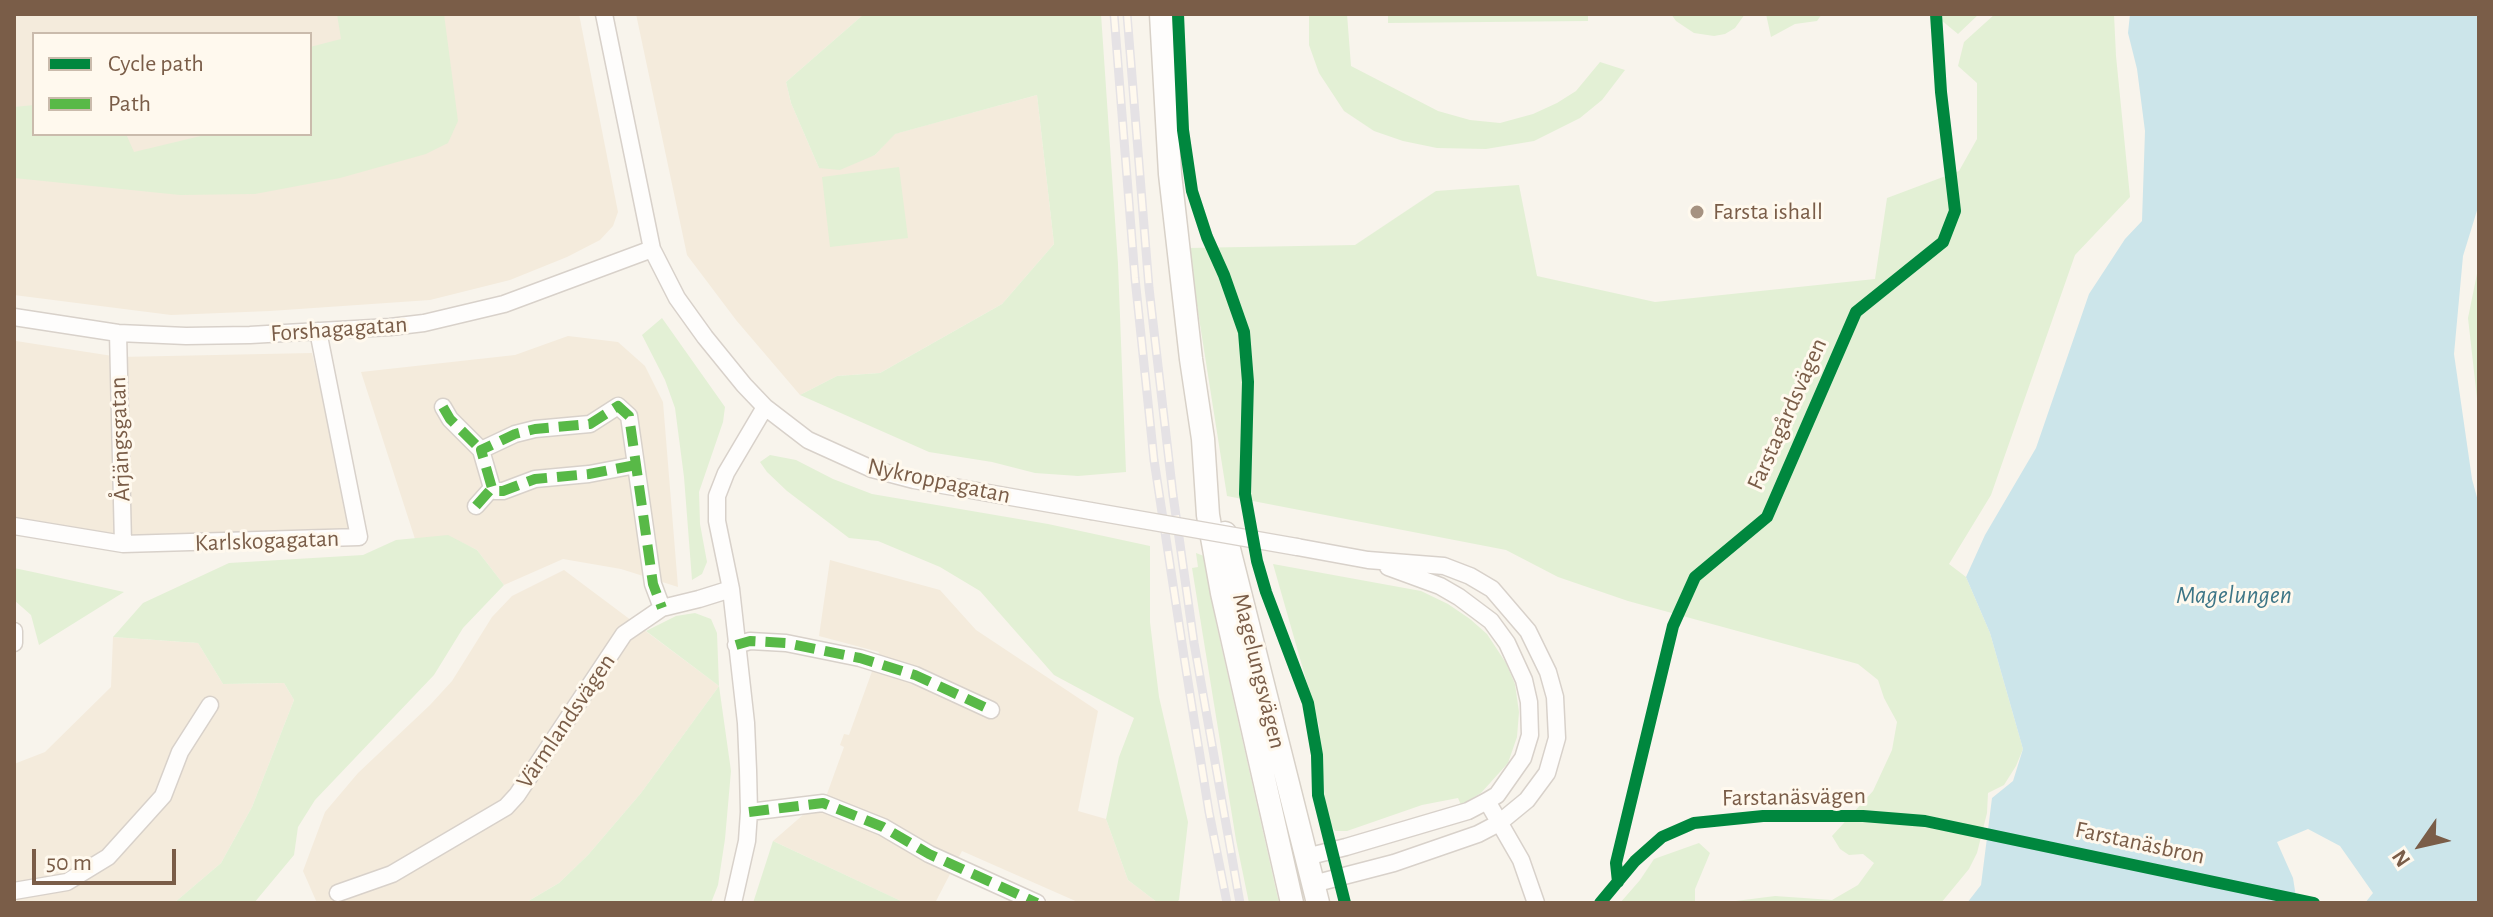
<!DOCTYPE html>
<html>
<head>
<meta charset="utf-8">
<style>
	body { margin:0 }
	#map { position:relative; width:2493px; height:917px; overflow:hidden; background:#f8f4ec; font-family:"Alegreya Sans",sans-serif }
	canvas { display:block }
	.frame { position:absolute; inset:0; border:16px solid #7a5d48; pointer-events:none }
	.legend { position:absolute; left:32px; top:32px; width:280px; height:104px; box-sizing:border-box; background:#fff9ee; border:2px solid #cabbac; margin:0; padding:10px 14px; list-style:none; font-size:24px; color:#7a5d48 }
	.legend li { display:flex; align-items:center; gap:16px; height:40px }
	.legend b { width:40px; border:2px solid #cabbac }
	.north { position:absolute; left:2381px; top:805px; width:80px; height:80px; -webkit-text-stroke:6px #fff9ee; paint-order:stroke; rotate:236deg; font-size:22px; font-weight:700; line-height:32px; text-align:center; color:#7a5d48 }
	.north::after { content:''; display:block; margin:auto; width:28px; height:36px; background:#7a5d48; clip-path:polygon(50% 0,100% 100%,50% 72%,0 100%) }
	.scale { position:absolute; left:32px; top:849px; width:144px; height:36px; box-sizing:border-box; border:4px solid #7a5d48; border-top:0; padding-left:10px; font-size:24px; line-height:28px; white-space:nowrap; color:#7a5d48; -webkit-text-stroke:6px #fff9ee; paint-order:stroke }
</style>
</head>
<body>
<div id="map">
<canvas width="2493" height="917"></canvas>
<div class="frame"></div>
<ul class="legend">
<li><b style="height:10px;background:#00873e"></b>Cycle path</li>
<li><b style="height:10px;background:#58b947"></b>Path</li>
</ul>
<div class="north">N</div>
<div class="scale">50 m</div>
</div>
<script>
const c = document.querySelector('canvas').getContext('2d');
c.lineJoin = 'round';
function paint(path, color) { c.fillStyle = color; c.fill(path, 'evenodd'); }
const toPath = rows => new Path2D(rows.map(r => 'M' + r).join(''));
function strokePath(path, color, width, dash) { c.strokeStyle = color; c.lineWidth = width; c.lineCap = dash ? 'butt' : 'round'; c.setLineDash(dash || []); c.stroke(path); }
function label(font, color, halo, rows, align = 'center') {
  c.font = font + ' "Alegreya Sans",sans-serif'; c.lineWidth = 6; c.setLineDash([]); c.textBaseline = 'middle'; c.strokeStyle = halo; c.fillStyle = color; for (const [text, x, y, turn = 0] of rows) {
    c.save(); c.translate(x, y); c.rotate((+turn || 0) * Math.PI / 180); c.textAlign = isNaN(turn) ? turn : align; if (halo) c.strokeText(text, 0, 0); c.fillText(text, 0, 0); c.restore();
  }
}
paint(toPath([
	[14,14,579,14,618,212,613,226,600,240,567,257,510,280,430,300,270,311,171,315,14,295],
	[34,34,310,34,310,134,34,134],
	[636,14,867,14,864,14,786,82,791,103,819,168,875,155,894,134,1037,95,1054,244,1002,304,880,373,837,376,800,395,736,320,687,255],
	[568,336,618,342,645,366,663,402,678,587,621,569,563,559,504,585,477,550,448,536,415,539,361,372,515,355],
	[16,341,119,357,312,353,355,535,125,538,14,518],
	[830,560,940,590,976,630,1098,711,1078,811,1106,819,1128,880,1158,903,1080,903,962,851,935,903,905,903,773,841,827,794,844,747,840,745,844,734,849,735,879,652,819,636],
	[564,570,719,686,641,793,588,855,559,883,525,903,317,903,303,871,325,812,358,773,430,705,452,681,492,617,512,596],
	[113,637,198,643,223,684,284,683,294,700,252,807,221,863,174,903,14,903,14,764,45,752,111,687]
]), '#f4ebdc');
paint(toPath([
	[337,14,444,14,458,121,448,143,426,154,340,178,255,194,180,195,14,178,14,107,34,105,34,134,126,134,134,152,209,134,310,134,310,47,341,39],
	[864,14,1101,14,1118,264,1126,472,1078,476,1035,473,992,462,929,452,800,395,837,376,880,373,1002,304,1054,244,1037,95,895,134,875,155,840,170,819,168,791,103,786,82],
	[1309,14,1347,14,1351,66,1438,111,1470,120,1500,123,1533,114,1557,103,1576,91,1600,62,1625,70,1602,100,1580,118,1534,141,1486,149,1437,148,1403,141,1374,131,1344,111,1319,73,1309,45],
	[1388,14,1588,14,1588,21,1388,23],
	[1671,14,1745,14,1735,28,1725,34,1714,36,1694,33,1676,21],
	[1766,14,1822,14,1817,21,1795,24,1771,37],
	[1940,14,1979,14,1958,34,1941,20],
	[1995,14,2114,14,2116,56,2130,197,2075,255,1991,495,1949,564,1966,577,1990,633,2023,749,2016,766,2004,785,1988,793,1987,813,1977,853,1969,869,1941,903,1720,903,1775,896,1832,900,1858,885,1874,863,1863,854,1849,855,1840,849,1832,836,1873,791,1892,750,1897,722,1884,698,1878,680,1858,664,1628,601,1558,577,1506,550,1227,496,1188,248,1355,245,1436,191,1519,185,1537,276,1655,302,1875,279,1887,198,1959,171,1977,139,1977,83,1958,66,1964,42],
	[899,167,908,238,830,247,822,177],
	[2479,264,2479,416,2468,318],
	[662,318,725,407,723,422,699,492,700,524,707,562,702,574,692,580,684,477,675,408,665,380,642,335],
	[770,455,796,460,833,479,872,494,1048,524,1150,546,1150,622,1159,697,1188,822,1179,900,1176,903,1158,903,1128,880,1106,819,1119,757,1134,718,1054,675,980,591,940,567,878,541,849,538,787,491,767,472,760,462],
	[448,535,477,550,504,585,463,628,434,675,315,800,298,827,294,855,254,903,174,903,221,863,252,807,294,700,284,683,223,684,198,643,113,637,143,603,229,563,363,555,396,540],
	[1196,553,1204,556,1217,627,1279,903,1249,903,1236,840,1192,568,1198,567],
	[1273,564,1421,591,1448,604,1470,619,1487,634,1506,663,1515,684,1519,712,1517,737,1508,763,1481,793,1461,805,1458,798,1422,805,1347,831,1335,831,1329,822,1325,802,1319,725],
	[14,568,33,572,124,592,39,645,31,615,14,600],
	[695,613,711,619,717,633,719,686,731,771,725,839,718,885,711,903,525,903,559,883,588,855,641,793,719,686,646,631,676,616],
	[773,841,901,901,902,903,753,903],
	[1699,843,1710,853,1695,889,1695,903,1620,903,1640,880,1654,859]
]), '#e3f0d5');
paint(toPath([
	[2130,14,2479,14,2479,204,2463,256,2454,354,2472,479,2479,505,2479,903,2365,903,2373,893,2340,846,2308,829,2277,842,2293,878,2297,903,1967,903,1981,885,1992,798,2013,781,2023,749,1990,633,1966,577,1985,535,2036,448,2089,294,2125,239,2142,221,2145,131,2137,69,2128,33]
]), '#cce5ea');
const minor = toPath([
	[604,14,652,249,677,298,705,337,744,385,765,407,808,440,872,469,914,480,1091,511],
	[14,317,118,333,186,336,250,335,390,327,424,323,504,304,652,249],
	[118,333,123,544],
	[443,407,450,419,481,450],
	[636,465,589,474,535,479,503,491,495,491,492,488,481,450,515,434,535,429,590,424,618,406,629,416,653,584,662,608],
	[476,506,492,488],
	[14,526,123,544,359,537,318,331],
	[1297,547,1368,560,1444,566,1470,576,1492,589,1528,631,1548,672,1555,697,1557,738,1547,773,1527,800,1499,823,1478,834,1394,863,1313,884],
	[14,631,14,643],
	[736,645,750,641,786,643,860,658,915,675,991,710],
	[1487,801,1521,860,1536,903],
	[749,812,823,803,883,827,929,854,1037,903],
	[1306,857,1346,847,1468,811,1487,801,1497,795,1523,758,1530,735,1529,702,1524,680,1507,643,1491,621,1459,597,1440,586,1388,567],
	[14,891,67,882,108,857,163,796,180,752,210,705],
	[338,893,392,874,506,807,517,795,624,634,662,608,699,599,731,589],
	[733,903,747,841,749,812,748,770,746,723,731,589,717,521,717,496,726,473,765,407]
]);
const secondary = toPath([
	[1161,14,1170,174,1191,359,1203,439,1208,515,1222,593,1292,903],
	[1225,533,1318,903]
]);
strokePath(minor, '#d8d1ca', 19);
strokePath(secondary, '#d8d1c8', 25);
strokePath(minor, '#fefdfc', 16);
strokePath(secondary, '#fefdfc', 22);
const rail = toPath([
	[1114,14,1135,278,1154,460,1185,663,1209,812,1227,903],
	[1127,14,1149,288,1173,495,1194,643,1240,903]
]);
strokePath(rail, '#e5e2e5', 9);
strokePath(rail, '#fff9ee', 6, [18]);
const minorBridge = toPath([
	[1091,511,1297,547]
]);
strokePath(minorBridge, '#d8d1ca', 19, []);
strokePath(minorBridge, '#fefdfc', 16);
strokePath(toPath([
	[443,407,450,419,481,450],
	[636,465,589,474,535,479,503,491,495,491,492,488,481,450,515,434,535,429,590,424,618,406,629,416,653,584,662,608],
	[476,506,492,488],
	[736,645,750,641,786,643,860,658,915,675,991,710],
	[749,812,823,803,883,827,929,854,1037,903]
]), '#58b947', 10, [20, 10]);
strokePath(toPath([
	[1178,14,1183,130,1192,191,1207,237,1224,275,1244,332,1248,382,1245,494,1257,561,1266,592,1308,703,1317,755,1318,795,1345,903],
	[1618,882,1616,863,1673,626,1695,577,1767,517,1856,312,1943,242,1955,211,1941,92,1936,14],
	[1600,903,1635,861,1662,837,1694,823,1763,816,1863,816,1925,821,2314,903]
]), '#00873e', 12);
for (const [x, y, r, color] of [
	[1697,212,8,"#a69281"]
]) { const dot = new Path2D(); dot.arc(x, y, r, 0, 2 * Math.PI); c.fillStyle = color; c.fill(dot); strokePath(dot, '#fff9ee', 3); }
label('24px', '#7a5d48', '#fff9ee', [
	["Farsta ishall",1713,212]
], 'left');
label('24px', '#7a5d48', '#fff9ee', [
	["Forshagagatan",339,329,-4],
	["Farstagårdsvägen",1787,414,-66],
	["Årjängsgatan",120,439,-92],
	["Nykroppagatan",939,481,12],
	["Karlskogagatan",267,541,-2],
	["Magelungsvägen",1259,671,76],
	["Värmlandsvägen",566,721,-56],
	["Farstanäsvägen",1794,797,-1],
	["Farstanäsbron",2140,843,12]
]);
label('italic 26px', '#3e7687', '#fff9ee', [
	["Magelungen",2234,595]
]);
</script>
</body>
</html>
